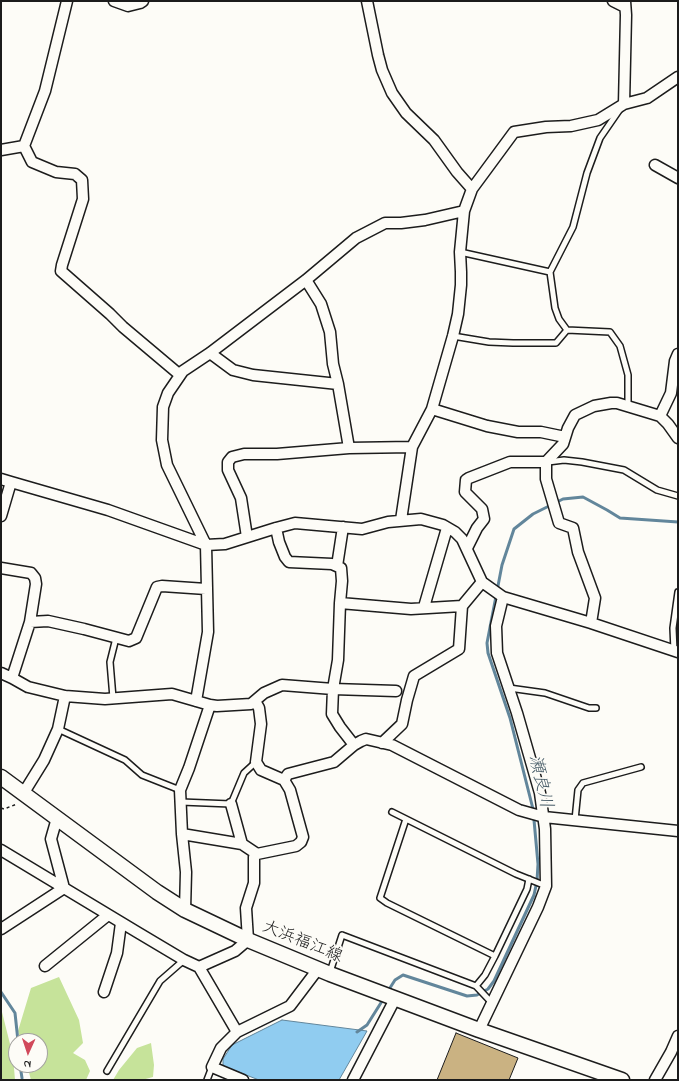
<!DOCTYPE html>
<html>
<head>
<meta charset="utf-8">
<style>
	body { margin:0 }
	#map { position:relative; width:679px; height:1081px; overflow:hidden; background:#fdfcf7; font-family:"Indie Flower",sans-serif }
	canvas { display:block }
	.frame { position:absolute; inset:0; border:2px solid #1c1c1c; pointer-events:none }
	.north { position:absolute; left:8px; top:1033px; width:40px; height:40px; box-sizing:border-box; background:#fdfcf7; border:1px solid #a3a29f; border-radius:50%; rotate:183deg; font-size:11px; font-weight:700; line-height:16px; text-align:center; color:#1c1c1c }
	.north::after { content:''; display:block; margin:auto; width:14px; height:18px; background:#d1495b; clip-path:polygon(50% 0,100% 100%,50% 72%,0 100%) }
</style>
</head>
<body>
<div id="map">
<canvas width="679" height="1081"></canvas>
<div class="frame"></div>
<div class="north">N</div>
</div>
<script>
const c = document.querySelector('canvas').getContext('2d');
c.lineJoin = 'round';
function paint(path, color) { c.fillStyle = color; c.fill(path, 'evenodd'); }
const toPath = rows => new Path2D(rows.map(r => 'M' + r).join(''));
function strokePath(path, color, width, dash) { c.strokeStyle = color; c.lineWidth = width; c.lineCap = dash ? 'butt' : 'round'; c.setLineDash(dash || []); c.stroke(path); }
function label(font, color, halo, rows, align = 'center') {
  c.font = font + ' "Indie Flower","Klee One",sans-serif'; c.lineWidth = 3.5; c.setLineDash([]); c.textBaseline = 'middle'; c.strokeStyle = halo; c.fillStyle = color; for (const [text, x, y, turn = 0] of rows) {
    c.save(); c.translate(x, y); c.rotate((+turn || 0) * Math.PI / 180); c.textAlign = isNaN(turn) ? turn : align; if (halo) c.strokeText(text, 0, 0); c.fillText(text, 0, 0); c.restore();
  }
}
paint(toPath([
	[59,977,79,1020,83,1043,73,1053,85,1060,90,1071,86,1080,31,1080,27,1065,40,1065,40,1041,21,1041,18,1031,31,988],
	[1,1008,13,1056,15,1080,1,1080],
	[151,1043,154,1065,153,1077,142,1080,113,1080,119,1070,137,1048]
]), '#c6e39a');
const water = toPath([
	[282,1020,367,1031,339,1080,259,1080,223,1066,223,1059,232,1045,282,1020]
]);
paint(water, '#90ccf0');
strokePath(water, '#62869b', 1);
strokePath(toPath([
	[388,991,395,980,403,975,467,996,477,995,488,989,494,981,534,895,537,881,538,864,533,809,510,718,488,653,487,643,502,565,514,529,533,514,563,499,583,497,607,510,620,518,678,522],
	[1,992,15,1013,18,1041],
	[357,1032,367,1025,384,998],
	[20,1065,22,1078]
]), '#62869b', 3);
const building = toPath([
	[456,1033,518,1058,509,1080,437,1080,456,1033]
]);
paint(building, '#cab282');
strokePath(building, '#1c1c1c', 1);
const service = toPath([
	[620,109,600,138,587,173,573,227,550,272,555,308,559,319,567,330,610,332,620,346,628,375,628,406],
	[460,252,550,272],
	[453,336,489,342,513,343,556,343,567,330],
	[548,462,564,460,582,462,624,470,657,490,678,496],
	[674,651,673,628,678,592],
	[509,688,545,693,589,708,596,708],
	[113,698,110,662,116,638],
	[58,729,125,760,142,775,180,790],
	[181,802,231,804,244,773,256,762],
	[392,812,516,874,546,886],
	[406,819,380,898,387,903,495,956],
	[575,820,578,790,583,783,641,767],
	[330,972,342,935,476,986,492,1003],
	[476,986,485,975,495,956,527,889,529,879],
	[107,1071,160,981,184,960],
	[207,1080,212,1067]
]);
const minor = toPath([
	[67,1,45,91,24,146,32,162,56,172,75,174,82,180,83,199,62,265,61,271,110,314,123,327,180,375],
	[114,1,128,6,140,3,143,1],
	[367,1,378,55,382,70,392,93,406,113,434,140,457,172,472,189],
	[613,1,625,7],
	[624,104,626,15,625,1],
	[1,150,24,146],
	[655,165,678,178],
	[306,280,321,304,330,332,333,364,338,384,349,448],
	[210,353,233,370,253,375,338,384],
	[432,409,487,426,518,432,541,432,565,437],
	[660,416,671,393,675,361,678,354],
	[546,462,546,479,559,523,573,528,578,552,595,598,591,623],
	[1,479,11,482,108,510,206,545,225,544,276,528,295,523,362,529,388,522,421,519,443,525,455,532,462,539,482,582,503,597,591,623,678,652],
	[1,516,11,482],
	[401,520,412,447,432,409,453,336,458,314,461,285,461,272,460,252,464,211,472,189,514,132,546,127,571,126,598,120,624,104,647,98,678,77],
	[276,528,279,542,285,557,289,562,332,564,341,568,342,581,340,603,338,660,333,689,332,714,340,727,354,745],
	[247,537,241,498,228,470,228,462,232,457,244,454,277,454,349,448,412,447],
	[467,548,477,528,484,519,482,509,465,492,466,480,469,478,510,462,546,462,563,444,568,428,575,415,594,406,611,403,617,403,660,416,668,424,678,438],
	[337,566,343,527],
	[1,568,31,573,35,578,36,584,30,622,12,678],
	[340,603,411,609,462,606],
	[424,607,447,528],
	[30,622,48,621,84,629,129,641,136,638,157,587,162,586,206,589],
	[1,673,12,678,28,687,65,696,105,699,172,694,210,705,217,706,251,704,264,693,282,685,333,689,396,691],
	[196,701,208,632,206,545,167,465,162,440,163,407,168,393,183,371,210,353,306,280,356,238,385,223,401,223,425,220,464,211],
	[382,743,402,724,407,700,414,676,459,649,462,606,482,582],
	[284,780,288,774,334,762,354,745,361,741,366,739,392,745,519,810,544,817,678,831],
	[23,794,44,760,58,729,65,696],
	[231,804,242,844],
	[182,834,242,844,257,854],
	[1,850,137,932,184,960,199,967,235,951,248,940,246,908,254,883,254,857,257,854,296,846,301,842,303,837,290,790,284,780,261,770,256,762,261,724,259,708,255,701],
	[185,910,186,872,182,834,180,790,189,768,210,705],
	[1,929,64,888,51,839,57,818],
	[45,966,108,915],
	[199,967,237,1032],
	[104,992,117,953,121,923],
	[479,1030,538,907,546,886,545,829,540,793,517,713,497,653,496,626,503,597],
	[243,1080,212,1067,221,1048,237,1032,290,1006,318,969],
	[353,1080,395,999],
	[655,1080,671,1052,678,1036]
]);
const secondary = toPath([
	[1,777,157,892,185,910,248,940,330,974,479,1030,622,1080]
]);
strokePath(service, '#1c1c1c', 8);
strokePath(minor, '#1c1c1c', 13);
strokePath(secondary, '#1c1c1c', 17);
strokePath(toPath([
	[1,808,4,809,17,804]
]), '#1c1c1c', 1.5, [3, 3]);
strokePath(service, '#fdfcf7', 5);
strokePath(minor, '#fdfcf7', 10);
strokePath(secondary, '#fdfcf7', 14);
label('17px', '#1c1c1c', '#fdfcf7', [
	["大浜福江線",302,943,22]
]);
label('italic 18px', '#455a66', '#fdfcf7', [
	["瀬良川",539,782,77]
]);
</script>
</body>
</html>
